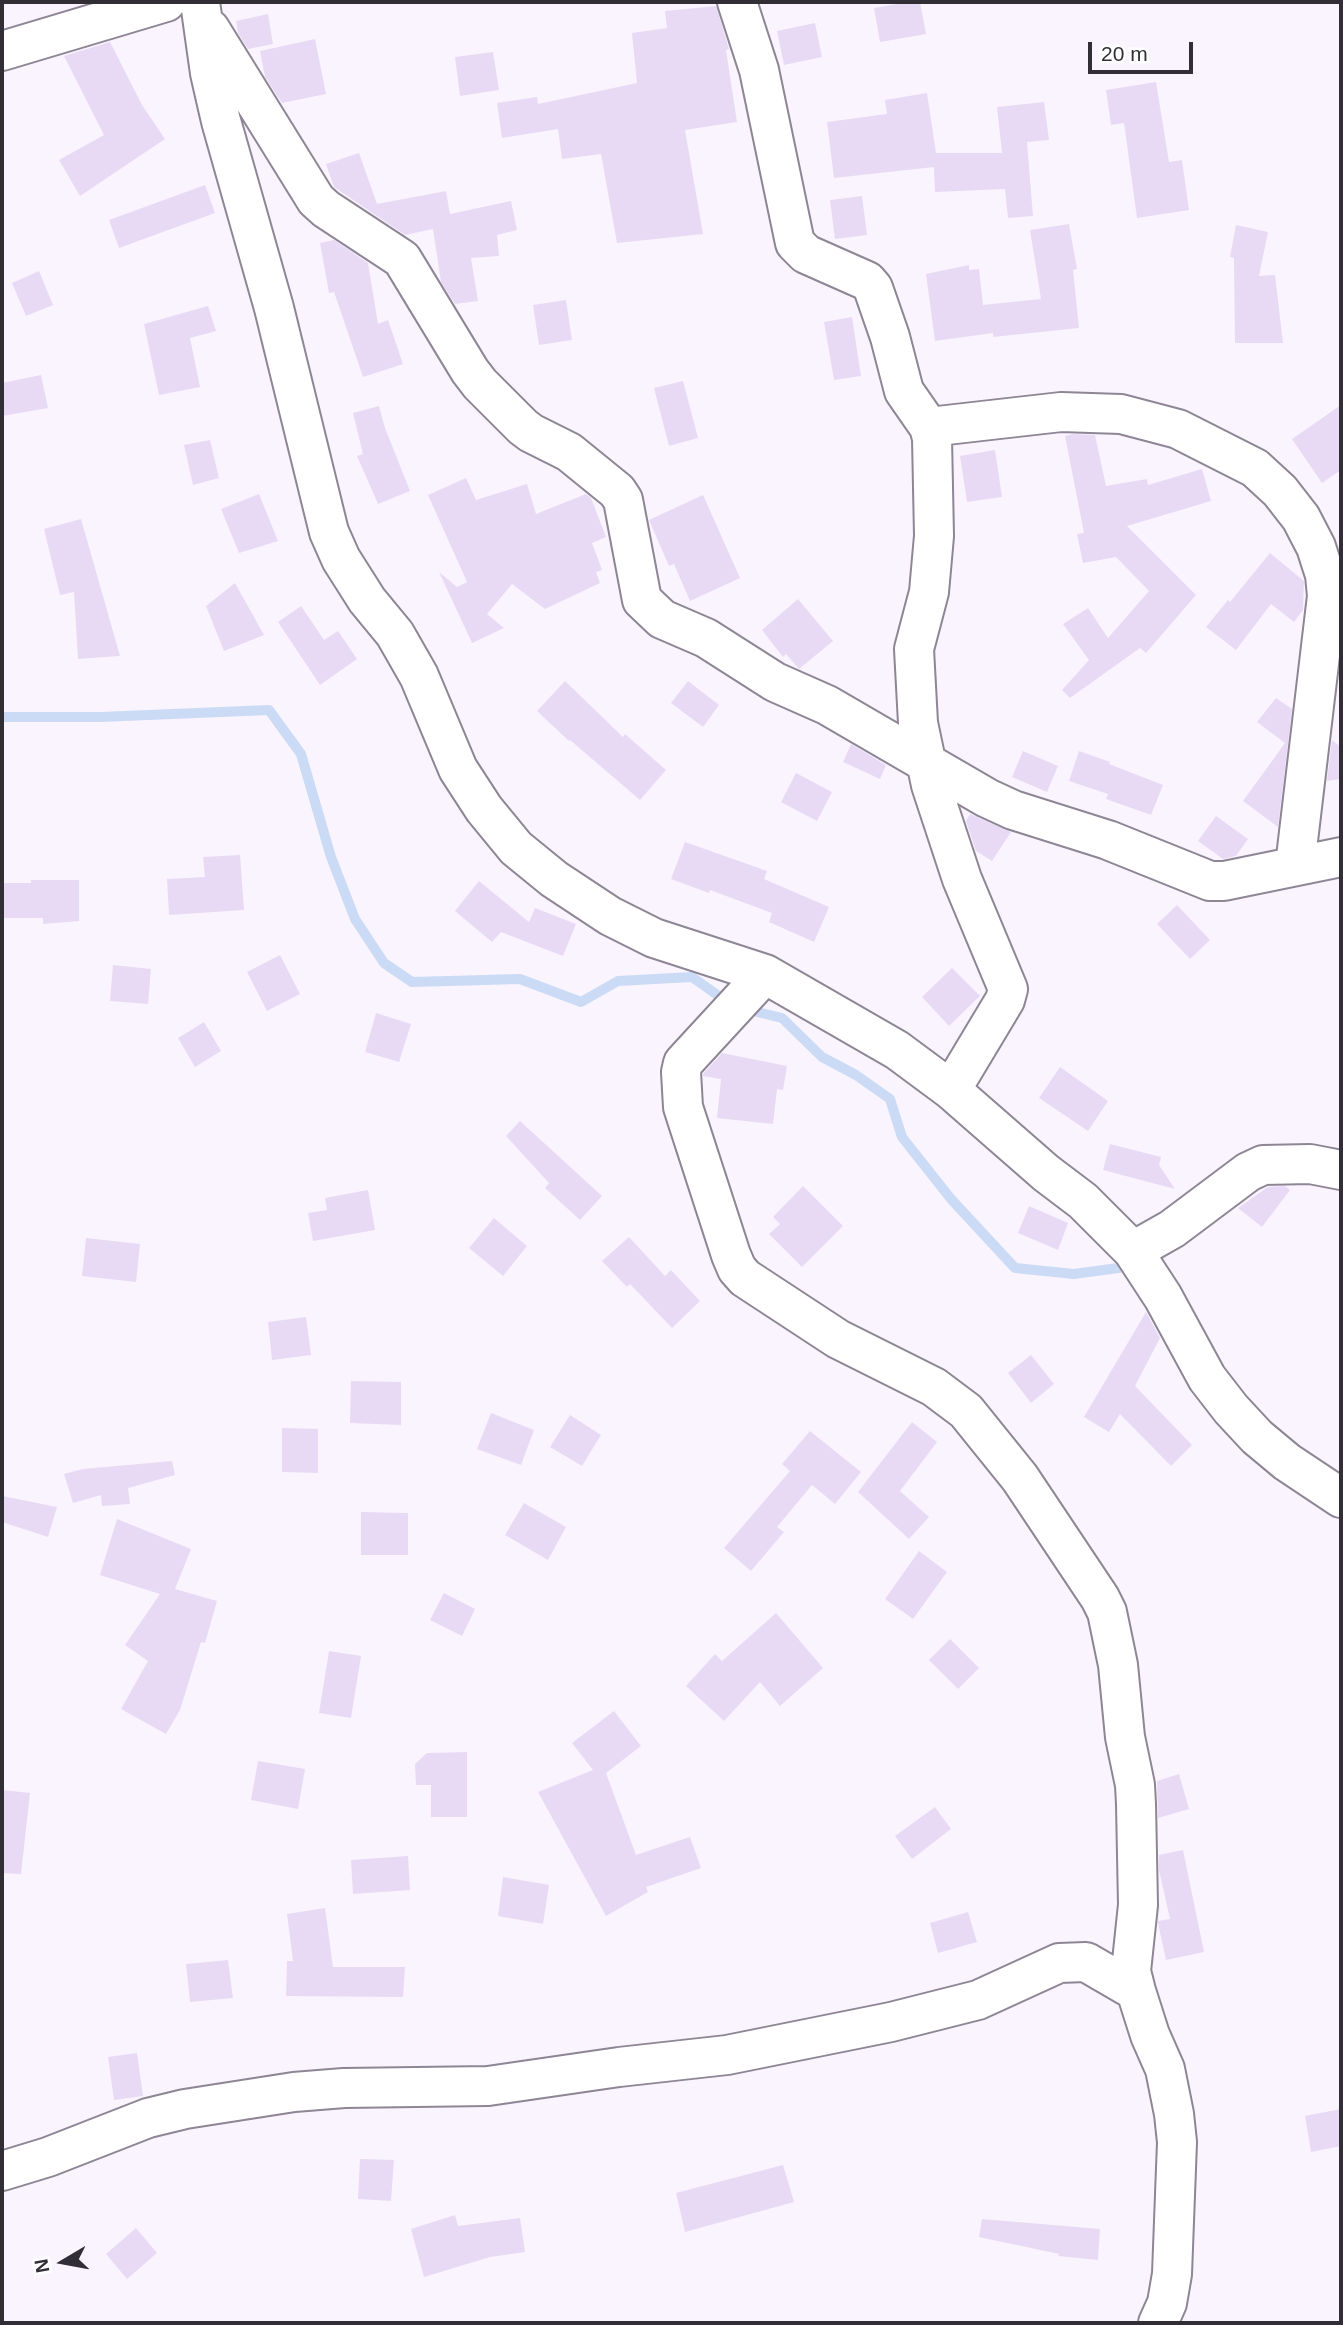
<!DOCTYPE html>
<html>
<head>
<meta charset="utf-8">
<style>
	body { margin:0 }
	#map { position:relative; width:1343px; height:2325px; overflow:hidden; background:#faf4ff; font-family:Helvetica,sans-serif }
	canvas { display:block }
	.frame { position:absolute; inset:0; border:4px solid #322e35; pointer-events:none }
	.north { position:absolute; left:28px; top:2227px; width:70px; height:70px; -webkit-text-stroke:5px #fff; paint-order:stroke; rotate:260deg; font-size:19px; font-weight:700; line-height:28px; text-align:center; color:#322e35 }
	.north::after { content:''; display:block; margin:auto; width:24px; height:32px; background:#322e35; clip-path:polygon(50% 0,100% 100%,50% 72%,0 100%) }
	.scale { position:absolute; left:1088px; top:42px; width:105px; height:32px; box-sizing:border-box; border:4px solid #322e35; border-top:0; padding-left:9px; font-size:21px; line-height:24px; white-space:nowrap; color:#322e35; -webkit-text-stroke:5px #fff; paint-order:stroke }
</style>
</head>
<body>
<div id="map">
<canvas width="1343" height="2325"></canvas>
<div class="frame"></div>
<div class="north">N</div>
<div class="scale">20 m</div>
</div>
<script>
const c = document.querySelector('canvas').getContext('2d');
c.lineJoin = 'round';
const toPath = rows => new Path2D(rows.map(r => 'M' + r).join(''));
function strokePath(path, color, width, dash) { c.strokeStyle = color; c.lineWidth = width; c.lineCap = dash ? 'butt' : 'round'; c.setLineDash(dash || []); c.stroke(path); }
function paint(path, color) { c.fillStyle = color; c.fill(path, 'evenodd'); }
strokePath(toPath([
	[2,717,100,717,269,710,301,754,331,857,355,919,384,963,412,982,520,979,581,1002,618,981,692,977,730,1004],
	[745,1009,782,1018,822,1057,856,1075,890,1099,902,1137,951,1199,1015,1268,1074,1274,1133,1266]
]), '#cbdbf5', 10);
paint(toPath([
	[908,2,920,2,926,34,880,42,874,8],
	[716,6,729,49,726,50,737,122,685,130,703,234,617,243,601,154,562,159,558,129,502,138,497,103,537,97,538,104,637,83,632,33,667,28,665,11],
	[268,14,273,44,248,49,238,33,236,21],
	[815,23,822,57,784,65,777,31],
	[315,39,326,94,282,103,265,77,260,51],
	[110,42,142,105,165,139,80,196,59,160,104,135,64,56],
	[493,52,499,90,460,96,455,57],
	[1156,82,1169,162,1182,160,1189,210,1137,218,1124,123,1111,125,1106,90],
	[927,93,936,153,1002,153,997,107,1044,102,1049,140,1027,142,1033,216,1008,218,1005,189,935,192,934,167,834,178,827,122,887,114,885,100],
	[359,153,377,204,446,191,450,214,511,201,517,230,497,235,499,256,471,258,478,301,455,304,441,282,433,229,405,235,334,187,326,164],
	[205,185,215,213,119,248,109,220],
	[862,196,867,235,835,239,830,200],
	[1069,224,1077,269,1073,270,1079,328,993,337,993,333,935,341,926,274,969,265,969,270,979,269,983,305,1041,299,1030,230],
	[1236,225,1268,232,1259,276,1275,275,1283,343,1235,343,1234,258,1230,257],
	[334,240,368,263,378,324,388,320,403,364,363,377,334,292,329,293,320,243],
	[39,271,53,305,26,316,12,283],
	[566,300,572,340,539,345,533,305],
	[208,306,216,331,190,338,200,387,159,395,144,324],
	[852,317,861,376,834,380,824,322],
	[41,375,48,408,2,416,2,383],
	[683,381,698,438,669,446,654,388],
	[1341,405,1341,470,1322,483,1292,439],
	[379,406,385,428,410,491,378,504,357,456,363,454,353,413],
	[1073,434,1095,435,1106,486,1147,479,1148,485,1202,469,1211,501,1127,526,1196,595,1146,653,1140,648,1070,698,1062,690,1089,660,1063,624,1088,608,1108,638,1149,591,1116,557,1083,563,1077,534,1084,533,1065,436],
	[210,440,219,478,193,485,184,445],
	[995,450,1002,497,967,502,960,456],
	[466,478,476,500,527,484,536,514,586,494,591,498,606,537,592,543,602,570,596,572,600,583,545,609,512,584,487,614,504,628,472,643,439,572,457,587,467,582,428,495],
	[259,494,278,541,239,553,221,509],
	[703,495,740,578,690,601,674,564,669,566,649,520],
	[81,519,95,568,120,656,78,659,74,592,60,595,44,529],
	[1270,553,1304,581,1303,610,1294,622,1271,604,1236,650,1206,627,1228,600,1230,602],
	[235,583,264,635,224,651,206,606],
	[798,599,833,641,799,669,786,654,783,657,762,630],
	[301,606,324,640,338,631,357,659,320,685,278,622],
	[565,681,623,737,625,734,666,770,640,800,570,740,569,741,537,711],
	[688,681,719,705,703,727,671,703],
	[1276,698,1292,709,1278,827,1243,801,1285,743,1257,722],
	[1332,740,1341,747,1341,779,1327,781],
	[851,744,886,765,880,779,843,762],
	[1023,751,1058,766,1047,792,1012,777],
	[1079,751,1110,762,1109,764,1163,785,1151,815,1106,799,1108,794,1069,781],
	[796,773,832,792,817,821,781,802],
	[970,814,1011,832,992,861,976,851,966,821],
	[1216,816,1248,839,1236,856,1223,859,1198,841],
	[685,842,767,871,764,879,829,907,814,942,769,922,772,913,710,890,709,893,671,879],
	[240,855,244,910,169,915,167,879,205,877,203,857],
	[31,880,79,880,79,921,43,924,43,918,2,918,2,883,31,883],
	[479,881,529,922,535,908,576,924,563,956,501,932,492,942,455,911],
	[1177,905,1210,940,1190,959,1157,924],
	[280,955,300,994,267,1011,247,972],
	[113,965,151,969,148,1004,110,1001],
	[952,968,980,996,949,1026,922,997],
	[376,1013,411,1024,399,1062,365,1052],
	[204,1022,221,1051,195,1067,178,1038],
	[722,1053,787,1066,783,1090,777,1089,773,1124,717,1118,721,1079,703,1076,703,1074],
	[1060,1067,1108,1101,1088,1131,1039,1098],
	[520,1121,602,1196,580,1220,545,1188,549,1183,506,1136],
	[1110,1144,1161,1157,1159,1165,1175,1189,1103,1170],
	[803,1186,843,1226,802,1267,769,1234,780,1224,773,1217],
	[1285,1186,1290,1190,1262,1227,1238,1208,1268,1187],
	[368,1190,375,1230,313,1241,308,1213,327,1210,325,1198],
	[1029,1206,1068,1223,1058,1250,1018,1233],
	[494,1218,527,1246,503,1276,469,1248],
	[629,1237,665,1276,671,1270,700,1301,672,1328,630,1284,627,1287,602,1261],
	[86,1238,140,1244,136,1282,82,1276],
	[1146,1312,1160,1338,1135,1386,1192,1445,1171,1466,1120,1414,1109,1432,1084,1417],
	[306,1317,311,1355,272,1360,268,1322],
	[1031,1355,1054,1384,1031,1403,1008,1373],
	[351,1381,401,1382,401,1425,350,1423],
	[491,1413,534,1430,521,1465,477,1449],
	[570,1415,601,1435,582,1466,550,1447],
	[912,1422,937,1442,900,1491,929,1517,909,1539,858,1492],
	[282,1428,318,1429,318,1473,282,1472],
	[810,1431,861,1472,835,1504,812,1485,777,1527,784,1532,751,1571,724,1548,790,1471,782,1464],
	[172,1461,175,1475,128,1488,130,1504,102,1506,101,1495,73,1503,64,1474,83,1469],
	[2,1496,57,1507,48,1537,2,1522],
	[524,1503,566,1527,548,1560,505,1535],
	[361,1512,408,1513,408,1555,361,1555],
	[117,1519,191,1549,175,1589,217,1601,205,1643,201,1642,180,1710,166,1734,121,1709,148,1661,125,1645,160,1594,100,1575],
	[919,1551,947,1572,913,1619,885,1599],
	[444,1593,475,1609,462,1636,430,1620],
	[776,1613,823,1668,780,1706,760,1682,724,1721,686,1686,715,1654,722,1661],
	[950,1639,979,1668,958,1689,929,1660],
	[329,1651,361,1656,351,1718,319,1713],
	[614,1711,641,1746,606,1773,636,1855,690,1837,701,1868,646,1887,648,1892,606,1916,538,1792,593,1770,572,1743],
	[467,1752,467,1817,431,1817,431,1785,416,1785,415,1764,427,1753],
	[258,1761,305,1769,298,1809,251,1800],
	[1179,1774,1189,1809,1158,1818,1157,1781],
	[2,1790,30,1793,21,1874,2,1873],
	[935,1807,951,1829,912,1859,895,1836],
	[1183,1850,1204,1952,1166,1960,1158,1923,1158,1921,1170,1919,1159,1870,1159,1855],
	[408,1856,410,1890,353,1894,351,1860],
	[503,1877,549,1885,543,1924,498,1916],
	[325,1908,333,1967,405,1967,403,1997,286,1996,287,1961,293,1961,287,1914],
	[968,1912,977,1942,938,1953,930,1923],
	[228,1960,233,1998,190,2002,186,1964],
	[137,2053,143,2096,114,2100,108,2057],
	[1341,2109,1341,2146,1311,2152,1305,2116],
	[360,2159,394,2160,391,2201,358,2199],
	[783,2165,794,2202,685,2232,676,2193],
	[455,2215,458,2226,520,2218,525,2252,490,2257,424,2277,411,2229],
	[982,2219,1100,2229,1098,2260,1058,2256,1059,2254,979,2237],
	[136,2228,157,2253,127,2279,106,2254]
]), '#e8daf5');
const minor = toPath([
	[200,2,210,73,221,121,274,308,329,532,341,559,367,600,395,634,419,676,458,769,484,809,516,848,554,879,610,916,654,938,765,974,897,1050,951,1090,1046,1173,1083,1201,1133,1251,1163,1297,1207,1378,1231,1409,1257,1437,1287,1462,1341,1498],
	[737,2,759,70,795,243,806,254,867,281,873,288,890,337,904,391,929,427,932,438,934,536,929,592,914,649,918,723,931,785,962,879,1008,989,1005,1000,951,1090],
	[210,29,316,200,326,209,402,259,470,371,480,384,523,427,531,433,569,452,617,491,623,500,642,600,662,619,706,638,775,682,827,705,987,798,1013,810,1108,840,1210,881,1224,881,1341,857],
	[2,51,166,2],
	[929,427,1061,412,1121,414,1178,429,1255,468,1280,491,1301,518,1316,547,1325,575,1327,596,1295,866],
	[765,974,683,1063,681,1072,683,1107,731,1255,737,1269,745,1278,838,1339,934,1387,966,1411,1020,1478,1100,1598,1107,1612,1118,1665,1125,1737,1135,1785,1136,1804,1138,1905,1131,1971,1136,1991,1150,2035,1165,2069,1174,2114,1177,2142,1172,2274,1167,2303,1158,2323],
	[1133,1251,1172,1229,1248,1172,1263,1165,1310,1164,1341,1170],
	[2,2171,48,2157,148,2118,185,2109,294,2092,344,2088,488,2086,619,2067,727,2055,891,2022,978,2000,1059,1963,1086,1962,1136,1991]
]);
strokePath(minor, '#8e8595', 42);
strokePath(minor, '#fff', 38);
</script>
</body>
</html>
